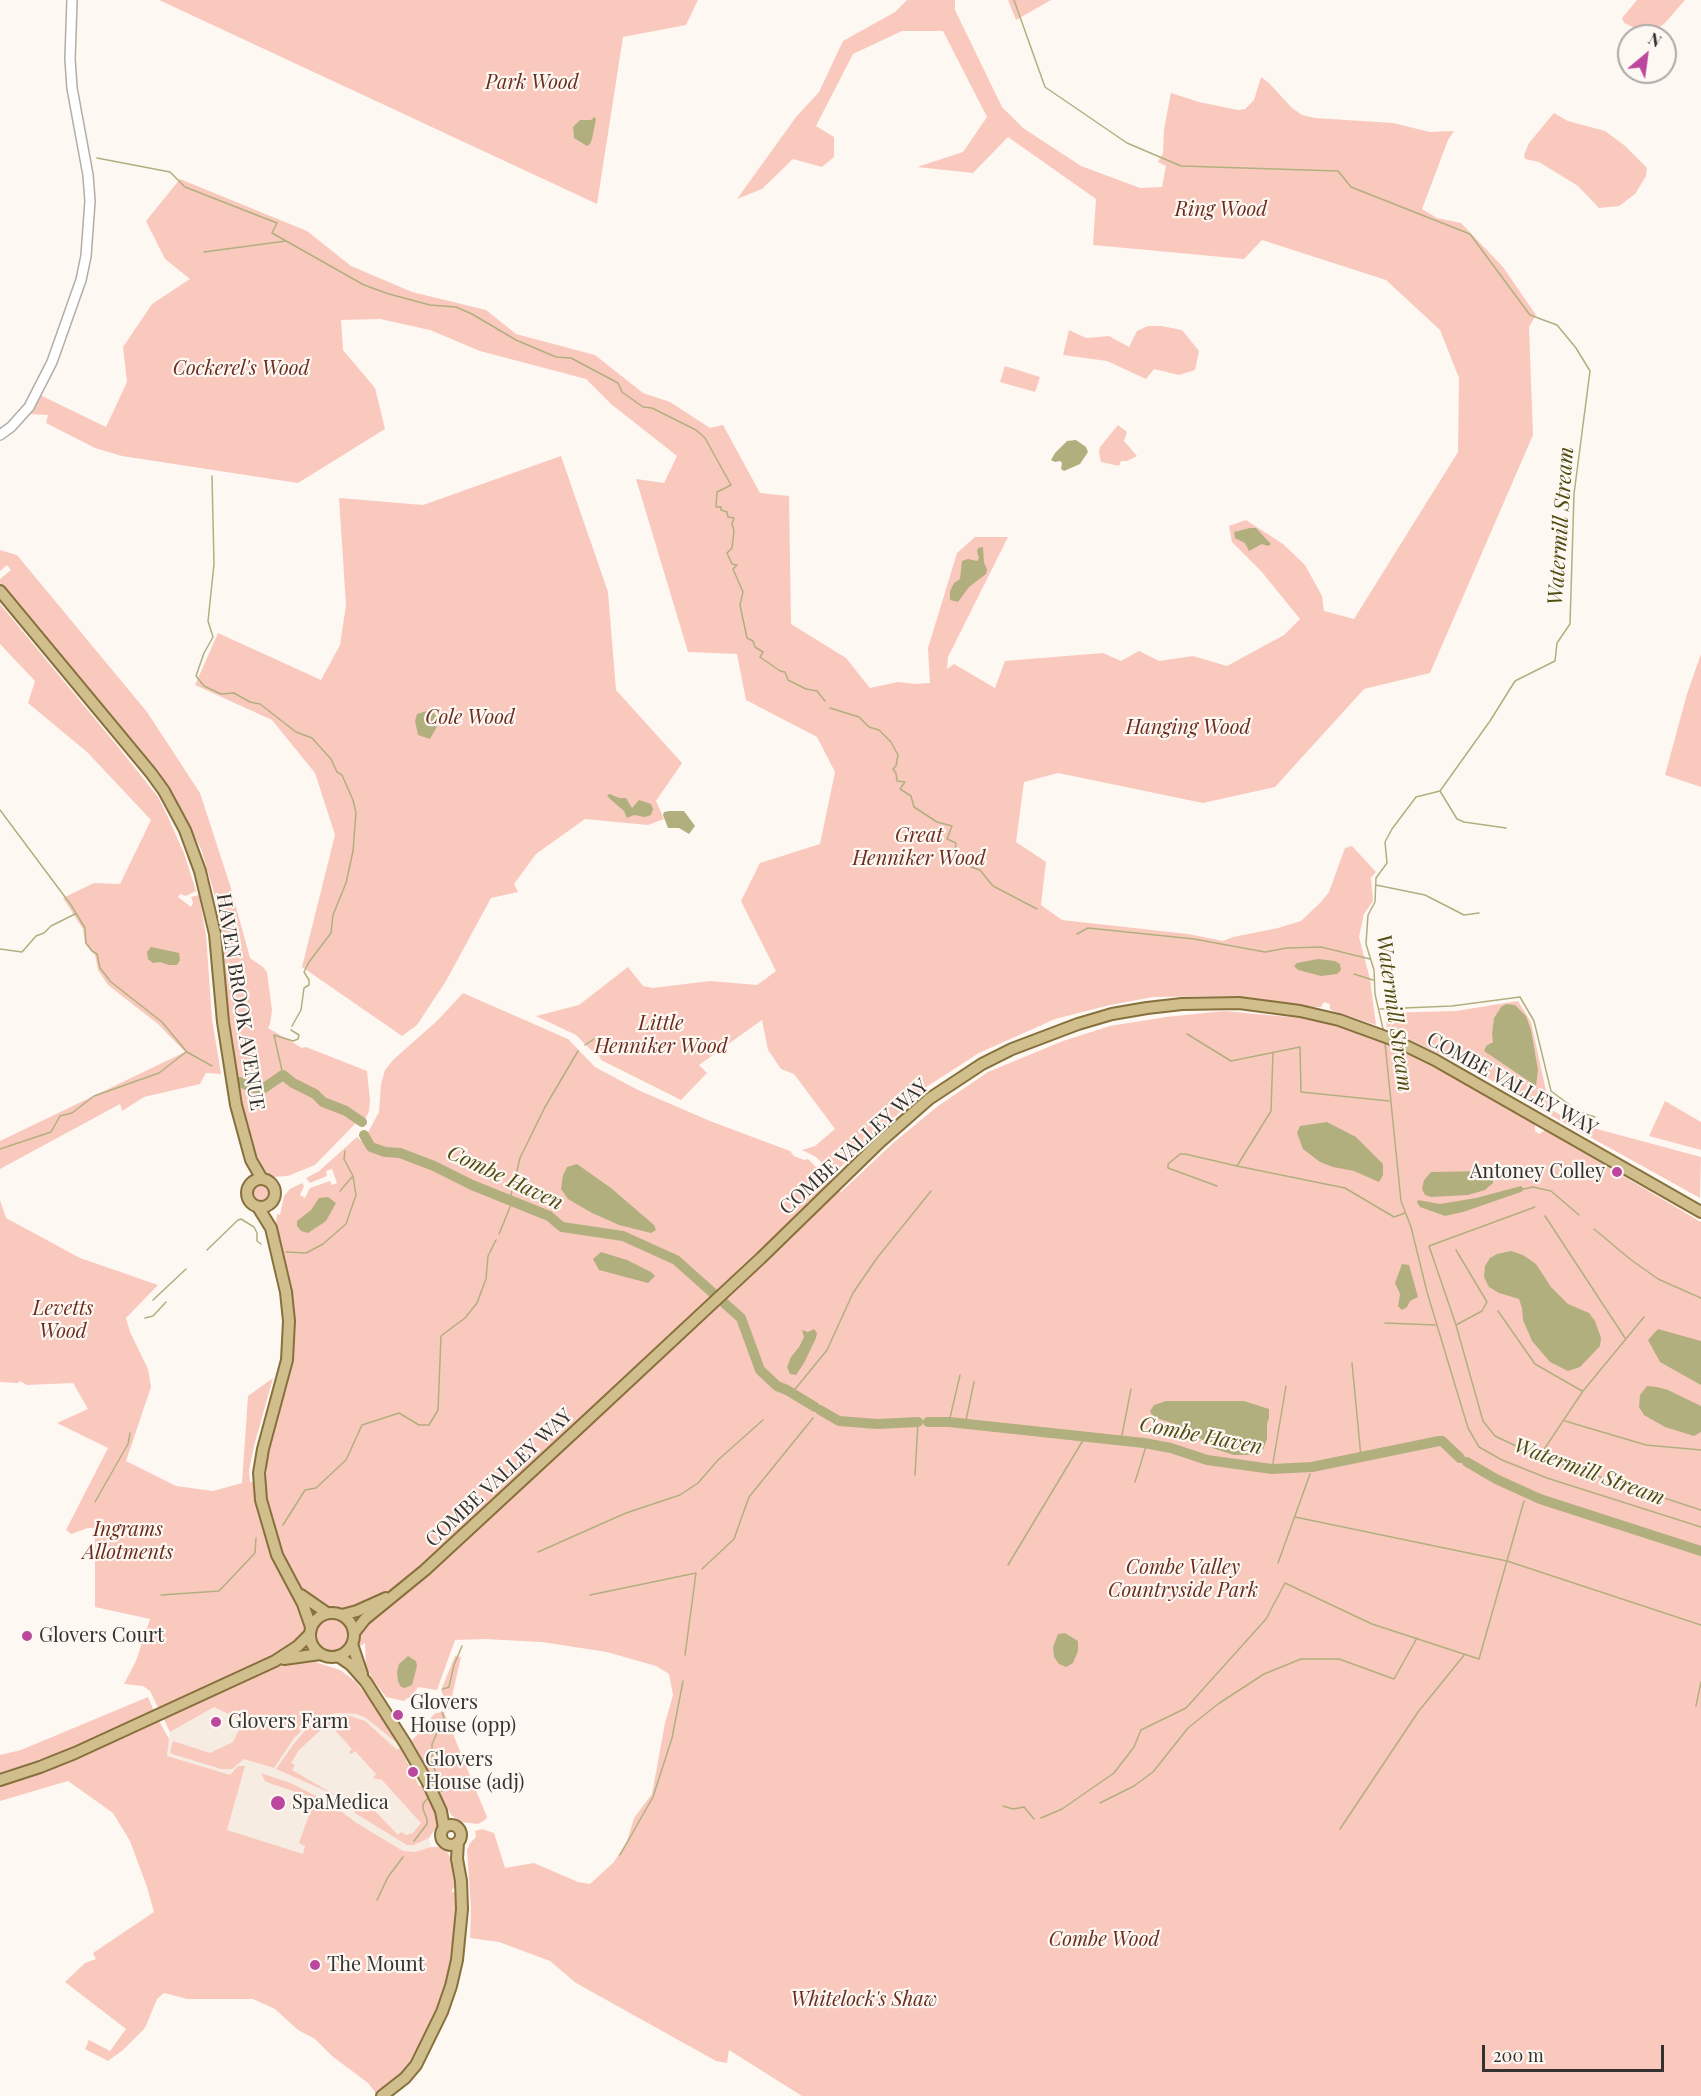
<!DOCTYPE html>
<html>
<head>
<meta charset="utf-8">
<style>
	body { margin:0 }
	#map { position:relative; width:1701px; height:2096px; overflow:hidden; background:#fef8f3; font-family:"Playfair Display",serif }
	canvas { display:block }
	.north { position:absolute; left:1617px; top:24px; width:60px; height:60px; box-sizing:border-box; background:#fef8f3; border:2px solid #ada9a5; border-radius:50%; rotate:29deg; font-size:16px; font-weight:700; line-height:24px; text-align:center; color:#343230 }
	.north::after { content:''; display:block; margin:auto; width:21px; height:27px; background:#bc479e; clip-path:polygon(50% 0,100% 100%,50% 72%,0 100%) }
	.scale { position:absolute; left:1482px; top:2045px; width:182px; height:27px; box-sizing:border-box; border:3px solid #343230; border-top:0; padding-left:8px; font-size:18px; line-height:21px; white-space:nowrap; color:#343230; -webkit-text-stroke:4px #fef8f3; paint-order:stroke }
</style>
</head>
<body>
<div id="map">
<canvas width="1701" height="2096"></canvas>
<div class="north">N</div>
<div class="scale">200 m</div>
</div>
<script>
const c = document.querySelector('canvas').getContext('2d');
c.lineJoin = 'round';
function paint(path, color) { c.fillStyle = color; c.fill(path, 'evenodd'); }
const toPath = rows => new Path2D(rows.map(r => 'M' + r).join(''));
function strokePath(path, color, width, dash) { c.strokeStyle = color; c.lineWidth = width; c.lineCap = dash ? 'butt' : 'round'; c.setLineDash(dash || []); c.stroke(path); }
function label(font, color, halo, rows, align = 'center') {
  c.font = font + ' "Playfair Display",serif'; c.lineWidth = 4.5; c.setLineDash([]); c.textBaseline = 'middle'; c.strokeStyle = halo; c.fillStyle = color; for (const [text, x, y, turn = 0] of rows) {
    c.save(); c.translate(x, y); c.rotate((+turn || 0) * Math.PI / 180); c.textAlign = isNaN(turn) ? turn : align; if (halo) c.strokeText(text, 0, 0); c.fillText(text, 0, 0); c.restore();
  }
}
paint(toPath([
	[339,1688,375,1724,397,1743,419,1786,423,1785,434,1831,428,1837,431,1847,380,1881,220,1829,147,1776,169,1739,170,1732,222,1702]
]), '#f7ece1');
paint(toPath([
	[159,0,698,0,686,25,623,37,597,204],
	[907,0,955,0,955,10,1002,107,1023,128,1081,166,1140,188,1162,187,1166,166,1158,162,1163,153,1164,129,1171,93,1199,102,1238,110,1245,109,1254,100,1261,77,1269,83,1292,108,1302,115,1315,118,1393,123,1430,132,1454,131,1448,140,1422,209,1437,218,1461,223,1503,267,1536,315,1529,327,1533,435,1430,673,1364,689,1275,787,1203,803,1058,773,1024,782,1016,842,1046,862,1041,905,1062,920,1188,934,1223,941,1233,937,1278,928,1301,921,1321,902,1329,892,1345,848,1352,846,1376,872,1371,878,1373,901,1364,914,1359,937,1370,979,1376,1025,1333,1011,1330,1009,1330,1004,1324,1002,1321,1007,1314,1007,1239,996,1153,997,1110,1005,1055,1019,979,1053,928,1086,833,1174,816,1157,802,1150,815,1146,835,1129,794,1074,781,1069,768,1050,762,1020,699,1065,707,1073,681,1100,601,1060,599,1056,595,1054,576,1035,536,1016,579,1005,628,967,643,986,653,988,710,981,757,985,776,971,741,901,760,863,820,844,835,772,817,737,746,700,737,654,688,652,636,479,664,483,677,456,611,404,586,379,480,351,430,330,380,319,341,320,343,350,375,388,385,429,298,483,122,456,95,448,46,423,48,415,29,414,40,395,106,427,127,382,123,347,152,304,190,279,165,259,146,221,180,179,307,231,351,266,412,292,486,310,516,334,595,355,643,393,670,402,710,428,723,425,760,493,789,496,791,624,846,658,870,688,898,682,915,684,930,683,928,648,957,553,975,537,1008,537,948,657,947,669,954,664,995,688,1005,661,1103,653,1121,661,1139,651,1159,661,1193,656,1227,666,1284,635,1300,619,1261,571,1232,542,1229,526,1246,520,1283,544,1305,565,1322,596,1324,611,1354,619,1458,452,1459,378,1440,330,1386,280,1262,240,1244,259,1093,245,1096,199,1008,137,973,173,917,167,963,152,987,117,943,31,902,31,853,54,816,126,834,137,834,157,822,167,793,159,762,189,737,199,796,117,819,92,843,41,895,12],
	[1008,0,1051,0,1016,20],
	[1637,0,1685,0,1665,23,1653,32,1639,30,1624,23,1622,18],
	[1554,113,1568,121,1605,131,1624,145,1647,168,1646,176,1635,194,1619,206,1599,208,1578,186,1539,162,1525,159,1524,155,1529,143],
	[1148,326,1161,326,1182,330,1199,351,1195,370,1179,375,1154,369,1146,379,1107,361,1063,355,1069,330,1086,338,1109,336,1129,347,1137,331],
	[1005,366,1040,377,1035,392,1000,382],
	[1118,425,1127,432,1124,441,1137,456,1127,461,1121,461,1119,466,1101,462,1099,453,1100,447],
	[561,456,608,592,616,690,682,763,656,801,664,819,648,825,585,819,536,854,514,884,518,892,491,898,446,981,417,1025,402,1036,302,967,335,835,315,773,272,720,195,685,218,633,321,680,340,645,346,605,339,498,423,505],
	[0,550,17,555,147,712,200,793,230,885,250,958,263,967,267,972,272,1010,270,1024,268,1028,302,1048,306,1047,367,1071,370,1100,369,1111,365,1120,355,1124,315,1165,288,1176,273,1177,267,1174,257,1156,242,1105,229,1022,222,934,213,889,201,849,180,807,157,769,0,583,0,579,11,570,7,565,0,571],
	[0,604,119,748,158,797,167,815,184,853,196,891,186,896,180,894,178,897,191,907,193,903,191,897,199,895,206,935,212,1019,221,1074,206,1073,200,1084,144,1097,122,1111,120,1104,0,1169,0,1141,185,1052,158,1024,108,985,98,970,95,955,85,944,83,929,63,898,94,883,120,884,151,820,87,752,28,703,35,681,0,644],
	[1701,654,1701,787,1665,775,1687,694],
	[463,993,568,1039,595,1067,638,1090,710,1121,790,1151,794,1156,804,1160,808,1159,841,1192,892,1144,938,1106,988,1072,1063,1041,1110,1026,1166,1017,1224,1011,1300,1018,1340,1027,1392,1046,1475,1088,1535,1124,1535,1131,1539,1134,1545,1130,1701,1222,1701,2096,802,2096,729,2050,727,2063,716,2061,576,1983,550,1961,499,1942,470,1938,471,1909,467,1850,470,1843,476,1837,475,1831,482,1829,494,1833,505,1868,534,1863,578,1882,590,1884,614,1862,627,1841,634,1818,652,1794,665,1723,673,1695,669,1674,656,1666,607,1652,542,1642,484,1639,455,1640,437,1690,418,1687,411,1698,408,1698,404,1701,386,1697,373,1680,366,1667,365,1643,337,1661,315,1662,340,1670,355,1681,380,1712,397,1743,366,1718,357,1714,337,1713,318,1717,306,1726,294,1738,274,1768,244,1759,232,1769,221,1769,172,1754,170,1752,173,1741,210,1753,233,1742,242,1724,237,1718,214,1707,170,1732,150,1691,143,1686,124,1684,136,1661,150,1619,95,1607,95,1528,88,1528,71,1534,66,1530,108,1448,57,1423,88,1409,73,1383,27,1385,20,1381,18,1383,0,1382,0,1200,6,1218,80,1258,158,1285,126,1318,130,1332,148,1369,151,1387,126,1461,176,1486,213,1491,242,1483,248,1396,273,1378,254,1446,249,1471,250,1482,266,1480,268,1450,288,1383,294,1339,291,1292,276,1225,277,1214,280,1215,284,1196,290,1189,302,1183,304,1186,300,1195,305,1198,310,1188,330,1181,332,1185,337,1183,332,1169,326,1171,327,1176,310,1183,306,1178,319,1171,357,1137,363,1142,379,1112,381,1084,385,1070,394,1059,437,1021],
	[1518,1001,1531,1022,1550,1109,1575,1123,1701,1157,1700,1198,1552,1116,1472,1069,1387,1029,1385,1013,1456,1011],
	[1665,1101,1701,1122,1701,1150,1649,1136],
	'250 1194a11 11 0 1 1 22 0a11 11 0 1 1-22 0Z',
	[455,1656,461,1657,449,1710,441,1690],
	[148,1697,154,1711,73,1748,0,1773,0,1755,21,1750],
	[444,1712,487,1817,485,1820,478,1824,461,1822,451,1815,412,1740,425,1727,432,1716,436,1713],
	[338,1715,347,1715,365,1721,397,1750,400,1748,419,1786,423,1785,437,1812,438,1824,429,1838,414,1845,407,1845,355,1813,354,1809,349,1804,344,1803,350,1798,356,1796,362,1798,361,1802,366,1810,370,1806,398,1835,401,1832,406,1835,413,1833,421,1823,382,1780,373,1778,376,1774,355,1751,351,1754,349,1752,352,1749,332,1727,329,1730,325,1726,299,1750,291,1763,295,1765,292,1770,335,1795,276,1769,293,1745,308,1727,320,1720],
	[158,1719,169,1739,167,1756,230,1775,238,1766,245,1766,227,1830,303,1854,305,1846,299,1843,310,1812,308,1809,310,1799,308,1796,269,1783,265,1781,261,1773,293,1784,333,1805,355,1822,403,1851,415,1852,431,1847,439,1847,448,1853,452,1861,457,1881,455,1888,452,1889,452,1892,455,1892,458,1900,453,1958,447,1985,439,2010,421,2046,402,2075,389,2086,376,2093,368,2083,332,2056,315,2039,298,2030,275,2009,253,1999,187,1999,164,1993,157,1999,145,2028,123,2050,108,2061,85,2049,89,2040,110,2051,126,2029,65,1982,85,1963,96,1959,93,1953,154,1912,147,1887,130,1841,113,1813,68,1781,0,1801,0,1786,42,1771]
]), '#fac9be');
paint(toPath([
	[594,117,596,119,592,139,590,144,587,146,574,138,573,127,580,120,591,120],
	[1076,440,1086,447,1088,452,1080,464,1064,471,1061,469,1062,463,1060,461,1055,462,1051,460,1055,453,1067,441],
	[1250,528,1256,528,1271,544,1268,546,1262,544,1249,551,1245,543,1235,538,1234,532],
	[983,547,984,563,987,569,986,574,969,587,958,602,950,600,950,591,954,583,960,579,962,561,968,559,977,561,979,558,977,552,978,548],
	[430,710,437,716,438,725,430,739,418,735,415,721,417,714],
	[610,794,619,798,626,798,632,808,639,800,651,804,653,809,651,815,645,817,634,815,627,818,624,811,609,798,607,795],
	[669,811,684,811,695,826,689,834,679,828,668,828,663,815,664,812],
	[151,947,179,953,180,960,177,965,169,965,160,962,153,963,148,959,147,952],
	[1318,959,1335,961,1340,964,1341,970,1337,974,1321,976,1298,970,1294,966,1297,963],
	[1506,1004,1515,1005,1526,1016,1531,1030,1538,1070,1536,1086,1484,1051,1486,1046,1493,1042,1492,1034,1494,1018,1501,1007],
	[1327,1122,1356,1137,1383,1164,1383,1175,1379,1182,1354,1171,1333,1167,1320,1162,1303,1149,1297,1133,1300,1126],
	[577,1164,611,1188,654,1225,656,1230,651,1233,619,1225,592,1213,568,1199,561,1189,563,1175,567,1167],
	[1486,1171,1491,1173,1493,1178,1493,1183,1485,1190,1468,1195,1431,1197,1425,1195,1422,1189,1424,1180,1431,1172],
	[1521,1186,1524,1189,1521,1192,1463,1212,1445,1216,1420,1207,1417,1202,1418,1200,1440,1204,1476,1198],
	[328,1197,336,1203,326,1221,308,1233,301,1231,297,1226,297,1221,311,1210,319,1198],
	[1511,1251,1523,1255,1536,1264,1551,1287,1568,1304,1589,1313,1595,1321,1601,1338,1600,1346,1580,1367,1568,1371,1550,1362,1532,1341,1523,1320,1522,1308,1519,1299,1499,1293,1489,1287,1484,1277,1485,1266,1490,1258,1497,1254],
	[601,1252,627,1260,651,1272,655,1276,648,1283,599,1270,593,1259],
	[1402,1264,1409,1265,1418,1297,1410,1301,1407,1307,1402,1310,1398,1306,1400,1294,1395,1283],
	[814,1329,817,1333,816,1338,804,1363,796,1375,790,1374,787,1367,791,1357,799,1347,804,1337,802,1330,808,1332],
	[1658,1329,1701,1341,1701,1385,1660,1362,1648,1340],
	[1647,1386,1657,1387,1668,1390,1701,1406,1701,1432,1694,1436,1665,1427,1644,1415,1639,1407,1640,1395],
	[1166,1401,1244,1401,1269,1409,1269,1418,1267,1424,1267,1439,1261,1455,1234,1455,1212,1448,1197,1436,1178,1425,1153,1417,1150,1411,1154,1405],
	[1065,1633,1078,1641,1078,1651,1073,1663,1066,1667,1059,1664,1054,1657,1053,1647,1058,1634],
	[408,1656,416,1661,417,1666,412,1685,405,1688,401,1687,398,1681,397,1672,399,1664]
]), '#b2af7f');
strokePath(toPath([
	[1014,0,1045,87,1127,143,1181,166,1338,171,1351,187,1470,234,1530,315,1557,325,1576,348,1590,371,1574,494,1570,624,1557,643,1555,661,1515,681,1490,721,1440,791,1416,797,1392,829,1385,842,1387,863,1376,878,1375,902,1368,915,1366,944,1374,970,1375,994,1384,1033],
	[97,158,170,172,185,187,277,223,272,233,364,285,389,294,430,305,456,307,472,314,516,340,556,357,571,358,618,383,622,392,643,407,652,408,696,430,705,438,731,485,717,492,716,507,721,507,721,510,727,512,728,517,734,518,732,524,734,531,732,548,727,553,732,564,737,565,733,569,743,592,740,605,747,638,753,641,755,647,763,652,760,657,780,671,785,672,788,680,806,689,817,691,825,701],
	[204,252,286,241],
	[212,476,214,564,208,621,213,637,204,653,196,676,204,686,221,694,234,693,250,702,260,704,296,732,312,738,331,759,337,772,342,775,353,800,356,813,353,851,346,883,333,915,331,933,309,962,304,972,309,980,309,985,304,988,301,1010,292,1026],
	[830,708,859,717,869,727,879,730,891,742,898,755,896,766,893,769,896,773,897,781,905,782,900,789,911,796,914,807,937,822,952,826,947,839,956,843,955,851,962,853,962,864,980,870,993,886,1037,909],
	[1440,791,1457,819,1464,822,1506,828],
	[0,810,71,905,85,928,86,943,92,951,97,954,100,968,111,982,162,1022,187,1052,212,1066],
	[1376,885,1425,895,1464,915,1479,913],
	[1077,934,1088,928,1194,939,1265,952,1287,948,1321,947,1370,959],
	[0,949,22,952,36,936,44,933,51,926,75,914],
	[1354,974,1373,980],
	[1380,1009,1452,1006,1520,997,1534,1021,1551,1091,1579,1112,1595,1117],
	[1187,1034,1231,1061,1300,1047,1301,1092,1389,1101],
	[1385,1043,1401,1201,1411,1227,1427,1292,1468,1428,1479,1447,1502,1460,1547,1478,1701,1527],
	[585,1045,594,1039],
	[1273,1052,1271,1111,1237,1166,1345,1188,1394,1217,1405,1213],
	[283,1075,274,1035,293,1041,298,1039,299,1035,291,1030],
	[0,1149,51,1132,60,1116,72,1113,94,1096,159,1073,186,1052],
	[1217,1186,1168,1168,1168,1164,1180,1154,1185,1154,1237,1166],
	[1524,1189,1533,1187,1551,1191,1579,1215],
	[340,1191,352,1177],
	[510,1199,520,1158,545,1107,578,1051],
	[1535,1207,1429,1246,1456,1325,1483,1421,1495,1436,1539,1457,1701,1510],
	[1545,1216,1625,1338],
	[1594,1229,1630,1259,1658,1279,1701,1298],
	[499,1234,513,1200],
	[207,1250,238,1220,241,1219,254,1227,257,1233,257,1241,261,1244],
	[286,1252,306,1253,323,1244,346,1224,356,1195,353,1176,344,1159,345,1151],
	[153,1300,186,1269],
	[1498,1311,1535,1364,1582,1391],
	[145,1318,153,1316,166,1302],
	[1385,1323,1435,1325],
	[1456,1325,1482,1311,1487,1302,1456,1250],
	[1352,1363,1361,1457],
	[792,1393,827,1350,853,1293,877,1258,931,1191],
	[1565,1421,1646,1445,1701,1450],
	[949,1422,960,1375],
	[965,1425,974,1382],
	[1121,1440,1131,1389],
	[1539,1457,1583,1391,1644,1317],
	[1272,1469,1286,1386],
	[915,1475,918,1422],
	[1135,1482,1147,1443],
	[95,1502,128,1444,130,1433],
	[1295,1517,1507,1561,1701,1625],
	[283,1525,305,1490,316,1488,346,1460,362,1425,399,1413,419,1425,429,1425,438,1410,441,1336,465,1318,477,1303,486,1279,488,1256,496,1240],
	[538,1552,626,1513,680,1495,698,1483,718,1460,763,1420],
	[1278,1563,1310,1474],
	[1008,1565,1085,1437],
	[702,1569,734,1539,749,1497,813,1418],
	[161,1595,219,1591,255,1553,256,1538],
	[590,1595,696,1573,685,1655],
	[443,1689,449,1687,454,1665,462,1646],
	[1696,1706,1701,1682],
	[442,1791,432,1762,432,1744,444,1718,442,1712],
	[1100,1803,1134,1786,1153,1772,1188,1728,1218,1704,1264,1674,1301,1659,1339,1659,1394,1679,1417,1638],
	[1003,1806,1013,1809,1024,1807,1034,1819],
	[1041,1818,1062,1809,1114,1773,1134,1747,1141,1730,1186,1708,1266,1619,1285,1583,1372,1624,1479,1659,1524,1501],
	[1340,1829,1418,1712,1465,1654],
	[414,1841,427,1824,427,1819,423,1809,423,1804,427,1799],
	[620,1855,653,1797,672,1738,683,1681],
	[377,1900,388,1877,403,1857]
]), '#b2af7f', 1.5);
strokePath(toPath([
	[240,1082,253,1088,264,1088,283,1075,293,1083,315,1094,323,1102,346,1111,362,1122],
	[364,1135,371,1147,385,1152,400,1153,434,1166,472,1185,549,1216,562,1227,623,1236,676,1260,741,1318,760,1370,777,1386,787,1390,815,1407],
	[820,1410,839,1421,877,1424,918,1422],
	[928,1422,949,1422,1144,1443,1171,1448,1207,1460,1272,1469,1312,1467,1439,1441,1442,1441,1460,1458],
	[1467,1462,1496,1479,1540,1499,1701,1551]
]), '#b2af7f', 10);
const tertiary = toPath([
	[0,435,11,427,29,407,52,362,81,280,86,256,90,201,88,175,72,88,70,59,72,0]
]);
const primary = toPath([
	[0,591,151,773,164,791,185,830,200,871,215,934,223,1022,236,1105,251,1160,262,1179],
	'247 1193a14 14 0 1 1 28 0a14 14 0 1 1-28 0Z',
	[258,1207,271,1228,286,1292,289,1321,287,1360,263,1449,259,1473,261,1500,277,1555,303,1604,311,1627],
	[301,1595,327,1613],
	'310 1635a22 22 0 1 1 44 0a22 22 0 1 1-44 0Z',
	[342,1615,357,1611,386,1598],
	[354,1633,365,1619,425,1570,584,1423,761,1258,880,1142,929,1099,982,1064,1012,1049,1078,1024,1112,1014,1147,1008,1182,1004,1239,1003,1300,1011,1339,1020,1394,1040,1435,1060,1701,1212],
	[352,1644,362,1674],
	[338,1656,351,1665,366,1682,405,1743,428,1783,441,1811,444,1828],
	[284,1659,320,1654],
	[0,1780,40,1767,75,1753,275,1661,298,1646,309,1635],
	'441 1835a10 10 0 1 1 20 0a10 10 0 1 1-20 0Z',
	[382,2096,405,2078,416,2065,442,2012,451,1986,457,1960,462,1909,461,1881,457,1859,458,1842]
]);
strokePath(tertiary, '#b2ada8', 12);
strokePath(primary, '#86703b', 14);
strokePath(tertiary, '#fff', 9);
strokePath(primary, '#d1be8d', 10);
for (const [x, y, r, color] of [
	[1617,1172,6,"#bc479e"],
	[27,1636,6,"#bc479e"],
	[398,1715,6,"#bc479e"],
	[216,1722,6,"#bc479e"],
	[413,1772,6,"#bc479e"],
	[278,1803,8,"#bc479e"],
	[315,1965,6,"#bc479e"]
]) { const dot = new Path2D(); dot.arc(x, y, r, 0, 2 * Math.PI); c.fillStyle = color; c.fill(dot); strokePath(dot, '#fef8f3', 2); }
label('italic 20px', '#6b2b1d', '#fef8f3', [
	["Park Wood",532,83],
	["Ring Wood",1221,210],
	["Cockerel's Wood",241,369],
	["Cole Wood",470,718],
	["Hanging Wood",1188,728],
	["Great",919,836],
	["Henniker Wood",919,859],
	["Little",661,1024],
	["Henniker Wood",661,1047],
	["Levetts",63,1309],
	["Wood",63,1332],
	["Ingrams",128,1530],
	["Allotments",128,1553],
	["Combe Valley",1183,1568],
	["Countryside Park",1183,1591],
	["Combe Wood",1104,1940],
	["Whitelock's Shaw",864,2000]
]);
label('20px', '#343230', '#fef8f3', [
	["HAVEN BROOK AVENUE",240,1002,81],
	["COMBE VALLEY WAY",1512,1084,29],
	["COMBE VALLEY WAY",854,1147,-42],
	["COMBE VALLEY WAY",499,1478,-43]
]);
label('20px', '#343230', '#fef8f3', [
	["Antoney Colley",1605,1172,"right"],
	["Glovers Court",39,1636],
	["Glovers",410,1703],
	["House (opp)",410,1726],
	["Glovers Farm",228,1722],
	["Glovers",425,1760],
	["House (adj)",425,1783],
	["SpaMedica",292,1803],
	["The Mount",327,1965]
], 'left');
label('italic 21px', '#504c12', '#fef8f3', [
	["Watermill Stream",1561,526,-86],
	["Watermill Stream",1394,1013,82],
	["Combe Haven",505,1178,25],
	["Combe Haven",1201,1436,11],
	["Watermill Stream",1589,1472,20]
]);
</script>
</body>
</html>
